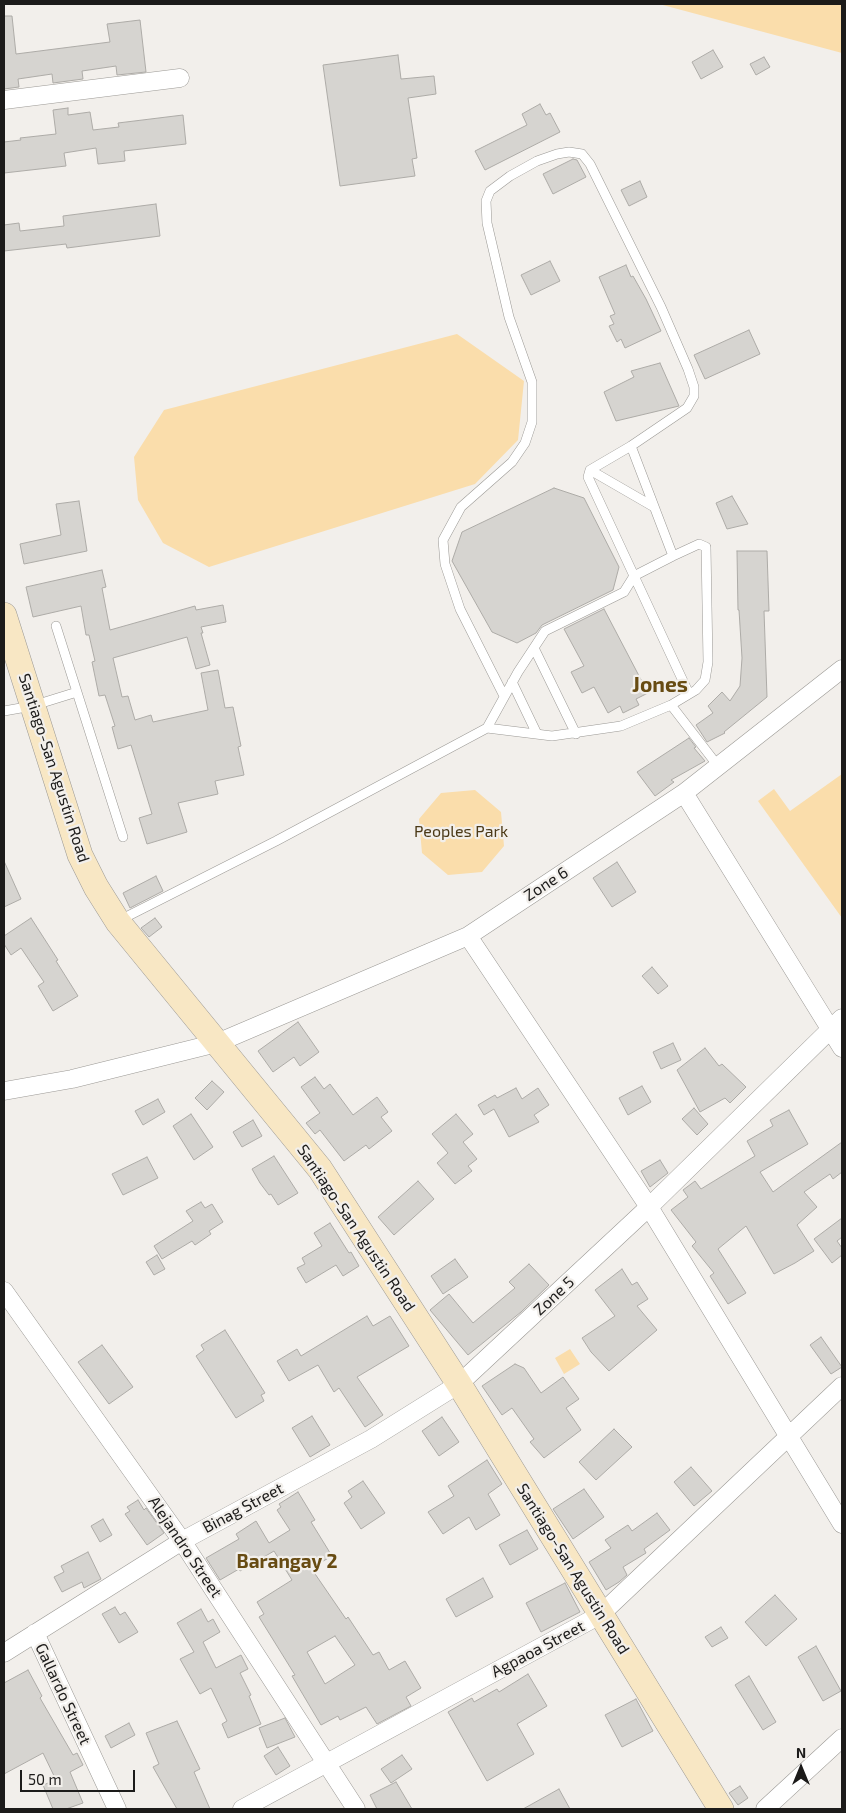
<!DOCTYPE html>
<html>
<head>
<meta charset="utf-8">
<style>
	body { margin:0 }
	#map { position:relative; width:846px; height:1813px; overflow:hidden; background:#f2efeb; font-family:"Exo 2",sans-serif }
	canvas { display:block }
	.frame { position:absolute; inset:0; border:5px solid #1c1b1a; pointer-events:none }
	.north { position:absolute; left:776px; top:1743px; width:50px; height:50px; -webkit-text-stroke:4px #f2efeb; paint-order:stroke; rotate:0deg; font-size:14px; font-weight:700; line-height:20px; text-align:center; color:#1c1b1a }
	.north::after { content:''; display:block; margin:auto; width:18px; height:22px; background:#1c1b1a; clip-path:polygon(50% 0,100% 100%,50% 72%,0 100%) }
	.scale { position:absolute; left:20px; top:1770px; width:115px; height:22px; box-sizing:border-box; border:2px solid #1c1b1a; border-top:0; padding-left:6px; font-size:15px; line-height:18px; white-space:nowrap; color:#1c1b1a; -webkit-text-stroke:4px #f2efeb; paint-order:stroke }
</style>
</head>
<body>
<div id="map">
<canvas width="846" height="1813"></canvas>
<div class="frame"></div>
<div class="north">N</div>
<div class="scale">50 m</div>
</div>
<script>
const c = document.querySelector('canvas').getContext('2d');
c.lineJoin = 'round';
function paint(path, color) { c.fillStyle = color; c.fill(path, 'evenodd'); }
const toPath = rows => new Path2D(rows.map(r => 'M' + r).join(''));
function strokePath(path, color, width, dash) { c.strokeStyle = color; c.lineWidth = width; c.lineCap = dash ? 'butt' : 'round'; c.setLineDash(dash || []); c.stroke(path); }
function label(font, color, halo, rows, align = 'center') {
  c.font = font + ' "Exo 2",sans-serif'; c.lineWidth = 4.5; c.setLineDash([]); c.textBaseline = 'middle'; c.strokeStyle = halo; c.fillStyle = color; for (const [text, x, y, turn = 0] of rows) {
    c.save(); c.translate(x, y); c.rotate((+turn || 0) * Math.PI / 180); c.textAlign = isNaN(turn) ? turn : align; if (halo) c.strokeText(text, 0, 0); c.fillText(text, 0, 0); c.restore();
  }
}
paint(toPath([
	[659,4,842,4,842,53],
	[457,334,524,381,518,440,475,484,209,567,163,543,138,500,134,457,164,410],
	[842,774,842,918,758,801,774,789,790,811],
	[475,790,501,812,504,846,482,872,448,875,422,853,419,819,441,793],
	[570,1349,580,1364,564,1374,555,1358]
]), '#faddab');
const building = toPath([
	[4,16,12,16,16,54,110,42,107,24,140,20,146,72,117,75,116,66,82,71,83,79,53,83,52,74,18,79,19,87,4,89,4,16],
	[713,50,723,67,701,79,692,62,713,50],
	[398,55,401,79,434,76,436,94,408,98,417,158,412,159,415,176,340,186,323,65,398,55],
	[764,57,770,67,756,75,750,64,764,57],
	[540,104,546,115,550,113,560,132,485,170,475,151,527,125,522,114,540,104],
	[68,108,68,115,90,112,93,130,119,127,118,123,183,115,186,144,124,151,125,161,98,164,96,148,64,153,66,166,4,173,4,142,21,140,20,138,56,134,53,110,68,108],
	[573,159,577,160,586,177,553,194,543,174,573,159],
	[640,181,647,197,629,206,621,190,640,181],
	[156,204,160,236,67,248,66,244,4,251,4,225,19,223,20,231,64,226,63,216,156,204],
	[550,261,560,281,531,295,521,275,550,261],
	[626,265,631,277,633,276,646,299,661,331,625,348,621,339,617,342,609,326,614,324,610,316,615,314,599,277,626,265],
	[749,330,760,354,705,379,694,355,749,330],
	[660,363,679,406,616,421,604,392,634,377,631,371,660,363],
	[554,488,584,498,619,567,613,590,542,625,536,633,517,643,492,632,452,561,462,532,554,488],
	[732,496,748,524,727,529,716,503,732,496],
	[79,501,87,551,24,564,20,544,61,535,56,504,79,501],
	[737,551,767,551,769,611,764,611,767,697,724,732,725,733,707,742,696,725,713,713,708,706,722,692,730,701,740,686,742,658,739,610,738,610,737,551],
	[102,570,106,587,102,588,110,630,195,606,196,610,223,605,226,622,201,627,203,633,201,633,210,665,196,669,187,637,113,658,122,697,128,696,135,720,151,715,153,722,208,710,201,673,218,670,225,708,233,707,241,746,238,747,244,775,215,781,218,794,178,803,187,832,147,844,139,818,152,814,131,745,118,749,112,727,115,726,105,695,99,696,92,662,95,661,89,635,86,635,81,606,33,617,26,587,102,570],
	[604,609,648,693,636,699,639,705,623,713,620,706,608,713,594,687,582,693,571,672,584,666,564,629,604,609],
	[689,738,696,747,694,748,705,761,671,780,674,782,655,796,637,772,689,738],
	[4,861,21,899,4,907,4,861],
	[617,862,636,892,612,907,593,878,617,862],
	[156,876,163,891,130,908,123,893,156,876],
	[31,918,58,960,56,961,78,996,53,1011,38,986,44,982,21,948,11,955,4,944,4,936,31,918],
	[155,918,162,927,149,937,141,928,155,918],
	[652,967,668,986,658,994,642,976,652,967],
	[298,1022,319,1052,300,1066,294,1057,273,1072,258,1051,298,1022],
	[673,1043,681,1060,661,1069,653,1052,673,1043],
	[705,1048,719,1066,722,1064,746,1087,730,1103,725,1098,700,1112,677,1070,705,1048],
	[315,1077,324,1089,330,1084,353,1115,377,1097,388,1112,381,1117,392,1131,369,1149,366,1145,344,1161,320,1130,315,1134,306,1123,320,1113,301,1087,315,1077],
	[212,1081,224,1092,207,1110,195,1098,212,1081],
	[642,1086,651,1102,628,1115,619,1098,642,1086],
	[516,1088,522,1099,538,1088,549,1105,534,1115,539,1122,509,1137,494,1109,484,1115,478,1105,495,1095,497,1098,516,1088],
	[158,1099,165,1112,143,1125,135,1111,158,1099],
	[694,1108,708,1124,697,1135,682,1119,694,1108],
	[789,1110,808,1144,760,1172,773,1192,842,1142,842,1172,833,1179,830,1174,804,1192,817,1207,797,1225,814,1251,795,1263,774,1274,746,1226,718,1249,746,1293,728,1304,710,1276,714,1273,692,1246,696,1242,671,1210,688,1197,683,1190,695,1181,701,1189,755,1156,747,1141,773,1126,770,1120,789,1110],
	[191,1114,213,1147,194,1160,173,1126,191,1114],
	[456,1114,473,1134,463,1142,477,1159,468,1166,472,1171,455,1184,437,1163,448,1153,432,1134,456,1114],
	[253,1120,262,1136,242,1147,233,1132,253,1120],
	[274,1156,298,1193,278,1205,271,1194,269,1195,260,1183,252,1169,274,1156],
	[147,1157,158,1178,123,1195,112,1174,147,1157],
	[660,1160,668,1173,650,1187,641,1171,660,1160],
	[418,1181,434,1199,394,1235,378,1217,418,1181],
	[201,1202,205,1208,212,1204,223,1222,209,1231,211,1234,195,1245,192,1241,162,1259,154,1246,193,1221,186,1211,201,1202],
	[842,1218,842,1237,837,1241,842,1248,842,1255,832,1263,814,1239,842,1218],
	[330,1223,349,1253,351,1252,359,1266,343,1276,336,1265,306,1283,297,1268,305,1264,302,1258,322,1246,314,1233,330,1223],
	[157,1255,165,1269,154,1275,146,1262,157,1255],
	[455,1259,468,1277,443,1294,431,1276,455,1259],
	[529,1264,549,1285,521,1312,468,1355,430,1310,449,1294,473,1323,515,1288,509,1282,529,1264],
	[622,1269,632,1285,637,1282,648,1299,637,1306,657,1330,609,1371,591,1352,582,1338,615,1316,595,1290,622,1269],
	[367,1316,373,1326,390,1316,409,1346,357,1377,383,1415,365,1427,339,1388,334,1392,318,1365,289,1381,277,1361,297,1349,301,1356,367,1316],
	[225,1330,265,1393,261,1395,264,1401,236,1418,196,1356,204,1350,201,1345,225,1330],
	[821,1337,842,1367,831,1374,810,1345,821,1337],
	[102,1345,133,1387,109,1404,78,1362,102,1345],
	[515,1364,524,1368,541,1393,563,1377,579,1399,566,1408,581,1430,544,1458,530,1442,534,1439,512,1408,502,1415,482,1386,515,1364],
	[312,1416,330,1445,310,1457,292,1428,312,1416],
	[442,1417,459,1442,439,1456,422,1431,442,1417],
	[614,1429,632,1447,596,1480,579,1462,614,1429],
	[487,1460,502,1484,488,1494,500,1515,476,1530,469,1517,443,1534,428,1512,454,1496,448,1486,487,1460],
	[691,1467,712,1491,694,1506,674,1482,691,1467],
	[363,1481,385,1513,361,1529,344,1503,352,1497,348,1491,363,1481],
	[584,1489,604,1517,573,1539,553,1509,584,1489],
	[298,1492,315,1520,311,1522,332,1556,311,1568,346,1619,348,1617,373,1655,379,1652,389,1670,405,1661,421,1688,406,1697,411,1706,377,1724,366,1707,340,1720,338,1716,321,1725,302,1693,292,1676,295,1675,259,1617,264,1614,257,1602,292,1580,274,1551,240,1571,239,1569,220,1580,206,1558,239,1539,236,1534,256,1521,269,1543,290,1530,277,1510,281,1507,279,1504,298,1492],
	[335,1636,355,1665,325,1684,307,1652,335,1636],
	[138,1500,144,1510,146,1508,164,1533,147,1545,125,1514,130,1511,127,1507,138,1500],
	[657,1513,670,1530,644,1549,646,1553,623,1567,627,1575,619,1582,606,1590,589,1562,611,1548,605,1540,628,1525,632,1531,657,1513],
	[103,1519,112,1535,100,1542,91,1526,103,1519],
	[527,1530,538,1549,510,1565,499,1545,527,1530],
	[88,1552,101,1579,84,1588,82,1582,62,1592,54,1577,64,1572,61,1566,88,1552],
	[483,1578,493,1597,456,1617,446,1599,483,1578],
	[565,1583,580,1612,541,1632,526,1603,565,1583],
	[775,1595,797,1619,766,1646,745,1622,775,1595],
	[115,1607,120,1615,125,1612,138,1632,119,1643,102,1614,115,1607],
	[201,1609,208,1622,213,1619,220,1632,203,1642,216,1668,241,1655,248,1669,240,1673,251,1695,249,1696,261,1724,228,1738,222,1724,227,1721,211,1688,200,1694,180,1659,194,1652,177,1623,201,1609],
	[721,1627,728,1638,712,1647,705,1637,721,1627],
	[816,1646,841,1691,823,1701,798,1657,816,1646],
	[28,1670,42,1696,40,1698,73,1755,77,1753,83,1765,70,1772,83,1803,66,1809,53,1809,43,1785,56,1780,43,1753,4,1774,4,1683,28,1670],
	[528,1674,547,1706,517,1724,534,1754,487,1781,448,1712,472,1698,474,1702,497,1689,499,1692,528,1674],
	[749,1676,776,1722,763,1730,735,1685,749,1676],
	[636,1699,653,1731,622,1747,605,1715,636,1699],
	[285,1718,295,1737,267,1748,259,1728,285,1718],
	[177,1721,200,1769,194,1772,210,1809,177,1809,153,1767,159,1764,146,1733,177,1721],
	[129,1723,135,1735,111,1748,105,1736,129,1723],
	[278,1747,290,1766,276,1775,264,1756,278,1747],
	[402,1755,412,1769,391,1783,381,1769,402,1755],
	[396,1782,412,1809,377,1809,370,1795,396,1782],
	[740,1786,748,1798,738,1805,729,1793,740,1786],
	[559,1789,570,1809,523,1809,559,1789]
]);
paint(building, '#d6d4d0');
strokePath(building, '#adaba7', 1);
const service = toPath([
	[590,470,654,507],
	[56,626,123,837],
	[534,648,576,734],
	[512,682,537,734],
	[504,696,460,609,445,564,443,540,461,507,512,462,525,443,532,422,532,382,509,317,487,223,486,201,490,191,510,176,537,161,557,154,569,152,582,154,590,164,661,307,688,369,694,387,694,396,687,408,631,446,590,470,588,477,689,694],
	[671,705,718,766],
	[4,711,32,706,77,692],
	[487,728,552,736,621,726,671,705,696,690,705,680,708,662,706,547,699,544,673,556,631,446],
	[120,920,276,841,487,728,518,672,545,631,624,592,634,576,673,556]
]);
const minor = toPath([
	[4,100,180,78],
	[684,793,842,1048],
	[468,936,649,1207,842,1524],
	[4,1091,72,1079,217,1043,468,936,684,793,842,669],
	[4,1291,182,1541,356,1809],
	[35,1633,117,1809],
	[4,1653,182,1541,371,1439,459,1384,649,1207,842,1018],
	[242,1809,600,1615,842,1386],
	[765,1809,842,1738]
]);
const secondary = toPath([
	[4,615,80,855,96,887,118,922,320,1169,459,1384,721,1809]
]);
strokePath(service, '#9b9995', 10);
strokePath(minor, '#9b9995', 19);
strokePath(secondary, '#9b9995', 26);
strokePath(service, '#fff', 9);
strokePath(minor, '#fff', 18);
strokePath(secondary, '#f8e7c4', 25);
label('16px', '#1c1b1a', '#f2efeb', [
	["Santiago-San Agustin Road",54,768,72],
	["Zone 6",546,884,-33],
	["Santiago-San Agustin Road",356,1228,56],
	["Zone 5",554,1296,-43],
	["Binag Street",243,1508,-28],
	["Alejandro Street",185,1547,56],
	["Santiago-San Agustin Road",573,1569,58],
	["Agpaoa Street",538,1649,-28],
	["Gallardo Street",63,1694,65]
]);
label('16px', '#4b3917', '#f2efeb', [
	["Peoples Park",461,832]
]);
label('bold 19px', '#674b12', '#f2efeb', [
	["Barangay 2",287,1562]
]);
label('bold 21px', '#674b12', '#f2efeb', [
	["Jones",660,685]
]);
</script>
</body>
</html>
